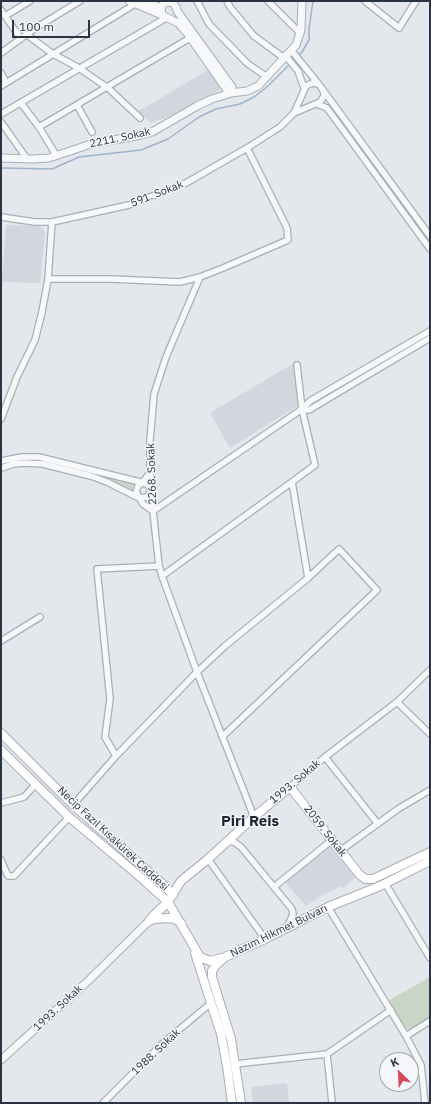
<!DOCTYPE html>
<html>
<head>
<meta charset="utf-8">
<style>
	body { margin:0 }
	#map { position:relative; width:431px; height:1104px; overflow:hidden; background:#e4e7ec; font-family:"IBM Plex Sans",sans-serif }
	canvas { display:block }
	.frame { position:absolute; inset:0; border:2px solid #2b3445; pointer-events:none }
	.north { position:absolute; left:379px; top:1052px; width:40px; height:40px; box-sizing:border-box; background:#f4f6f9; border:1px solid #a4a8b1; border-radius:50%; rotate:336deg; font-size:11px; font-weight:700; line-height:16px; text-align:center; color:#2b3445 }
	.north::after { content:''; display:block; margin:auto; width:14px; height:18px; background:#d1495b; clip-path:polygon(50% 0,100% 100%,50% 72%,0 100%) }
	.scale { position:absolute; left:12px; top:20px; width:78px; height:18px; box-sizing:border-box; border:2px solid #2b3445; border-top:0; padding-left:5px; font-size:12px; line-height:14px; white-space:nowrap; color:#2b3445; -webkit-text-stroke:3px #f4f6f9; paint-order:stroke }
</style>
</head>
<body>
<div id="map">
<canvas width="431" height="1104"></canvas>
<div class="frame"></div>
<div class="north">K</div>
<div class="scale">100 m</div>
</div>
<script>
const c = document.querySelector('canvas').getContext('2d');
c.lineJoin = 'round';
function paint(path, color) { c.fillStyle = color; c.fill(path, 'evenodd'); }
const toPath = rows => new Path2D(rows.map(r => 'M' + r).join(''));
function strokePath(path, color, width, dash) { c.strokeStyle = color; c.lineWidth = width; c.lineCap = dash ? 'butt' : 'round'; c.setLineDash(dash || []); c.stroke(path); }
function label(font, color, halo, rows, align = 'center') {
  c.font = font + ' "IBM Plex Sans",sans-serif'; c.lineWidth = 3; c.setLineDash([]); c.textBaseline = 'middle'; c.strokeStyle = halo; c.fillStyle = color; for (const [text, x, y, turn = 0] of rows) {
    c.save(); c.translate(x, y); c.rotate((+turn || 0) * Math.PI / 180); c.textAlign = isNaN(turn) ? turn : align; if (halo) c.strokeText(text, 0, 0); c.fillText(text, 0, 0); c.restore();
  }
}
paint(toPath([
	[211,68,225,87,175,114,151,123,138,111,146,107],
	[6,225,38,226,43,229,45,233,40,283,2,282],
	[294,363,297,406,230,448,210,413],
	[330,843,356,877,343,888,341,886,321,896,306,906,284,881],
	[287,1083,289,1103,253,1103,251,1087]
]), '#d2d6de');
paint(toPath([
	[100,475,134,484,132,491,99,477],
	[430,977,430,1017,411,1029,405,1028,388,1001]
]), '#c9d6c5');
strokePath(toPath([
	[298,56,302,52,309,40,309,29,313,1],
	[1,168,52,169,79,157,141,150,168,139,199,117,216,109,240,104,254,97,268,86,290,64]
]), '#9fb4cc', 1.5);
const minor = toPath([
	[197,1,209,24,248,64,267,77],
	[227,1,230,7,254,36,284,58],
	[268,1,300,33],
	[365,1,399,28,416,1],
	[1,10,21,39],
	[5,16,30,1],
	[26,34,53,54,79,68,108,88,140,118],
	[291,50,321,87,324,93,324,96,320,102,294,113],
	[1,53,34,29,80,1],
	[285,55,298,71,304,88],
	[1,73,6,82],
	[1,86,135,4],
	[323,90,430,236],
	[21,103,39,127,56,155],
	[317,104,327,108,430,249],
	[77,105,92,132],
	[1,114,166,18],
	[1,122,27,159],
	[39,127,190,38],
	[1,217,35,222,52,222,129,205,186,183,247,148,280,127,294,113,306,86,312,83,318,84],
	[200,277,166,357,154,394,150,440,150,473,153,511,159,566,162,576,197,672,254,817],
	[48,279,111,279,180,282,200,277,223,268,288,240,287,228,247,148],
	[302,409,309,410,430,338],
	[1,419,17,377,35,340,42,312,48,279,52,222],
	[1,461,22,457,39,457,144,483,148,485,150,489],
	[1,468,14,464,24,463,43,464,91,476,107,482,139,498,147,497,151,491],
	[150,473,142,483,138,486,136,492,143,504,153,511],
	[292,482,315,465,302,409,297,365],
	[153,511,302,409,310,401,430,331],
	[1,641,40,617],
	[397,702,430,734],
	[222,737,377,590,339,549,308,578],
	[116,756,105,737,110,699,97,569,159,566],
	[325,757,378,824],
	[290,787,325,757,397,702,430,670],
	[1,803,24,797,36,784],
	[73,805,116,756,197,672,225,646,308,578,292,482,162,576],
	[227,841,234,842,241,847,292,909,293,914,288,926],
	[340,851,398,809,430,790],
	[208,859,265,939],
	[1,860,8,876,14,876,69,817],
	[385,883,430,958],
	[274,887,332,840],
	[328,907,406,1036,421,1065,425,1103],
	[406,1036,430,1021],
	[327,1054,332,1103],
	[235,1064,327,1054,391,1010],
	[103,1103,162,1044,211,1003]
]);
const tertiary = toPath([
	[129,1,162,15],
	[145,1,161,8],
	[167,2,173,3,176,7,177,11,232,87,231,93,227,90,187,33,178,23,162,15,161,8,163,4,167,2],
	[1,158,33,159,49,158,91,144,141,135,152,132,197,106,212,99,231,93,247,91,258,86,296,45,301,30,302,1],
	[1,1060,88,981,149,921]
]);
const secondary = toPath([
	[1,733,73,805,166,887,173,895],
	[1,750,69,817,138,875,168,902,200,957,210,961,222,958],
	[181,923,175,919,168,918,154,919,149,921,153,916,168,902,181,881,208,859,254,817,290,787,359,874,365,879,373,879,430,852],
	[195,953,221,1034,227,1066,232,1103],
	[241,1103,231,1039,212,977,212,971,216,965,225,957,265,939,328,907,380,886,430,861]
]);
strokePath(minor, '#a9aeb7', 8);
strokePath(tertiary, '#a9aeb7', 9);
strokePath(secondary, '#a9aeb7', 10);
strokePath(minor, '#f7f8fa', 5.5);
strokePath(tertiary, '#f7f8fa', 7);
strokePath(secondary, '#fff', 8);
label('11px', '#2b3445', '#f4f6f9', [
	["2211. Sokak",120,138,-12],
	["591. Sokak",157,194,-21],
	["2268. Sokak",152,474,-92],
	["1993. Sokak",295,782,-40],
	["2059. Sokak",325,831,52],
	["Necip Fazıl Kısakürek Caddesi",113,839,43],
	["Nazım Hikmet Bulvarı",279,931,-26],
	["1993. Sokak",58,1008,-43],
	["1988. Sokak",156,1052,-43]
]);
label('bold 15px', '#1d2536', '#f4f6f9', [
	["Piri Reis",250,822]
]);
</script>
</body>
</html>
